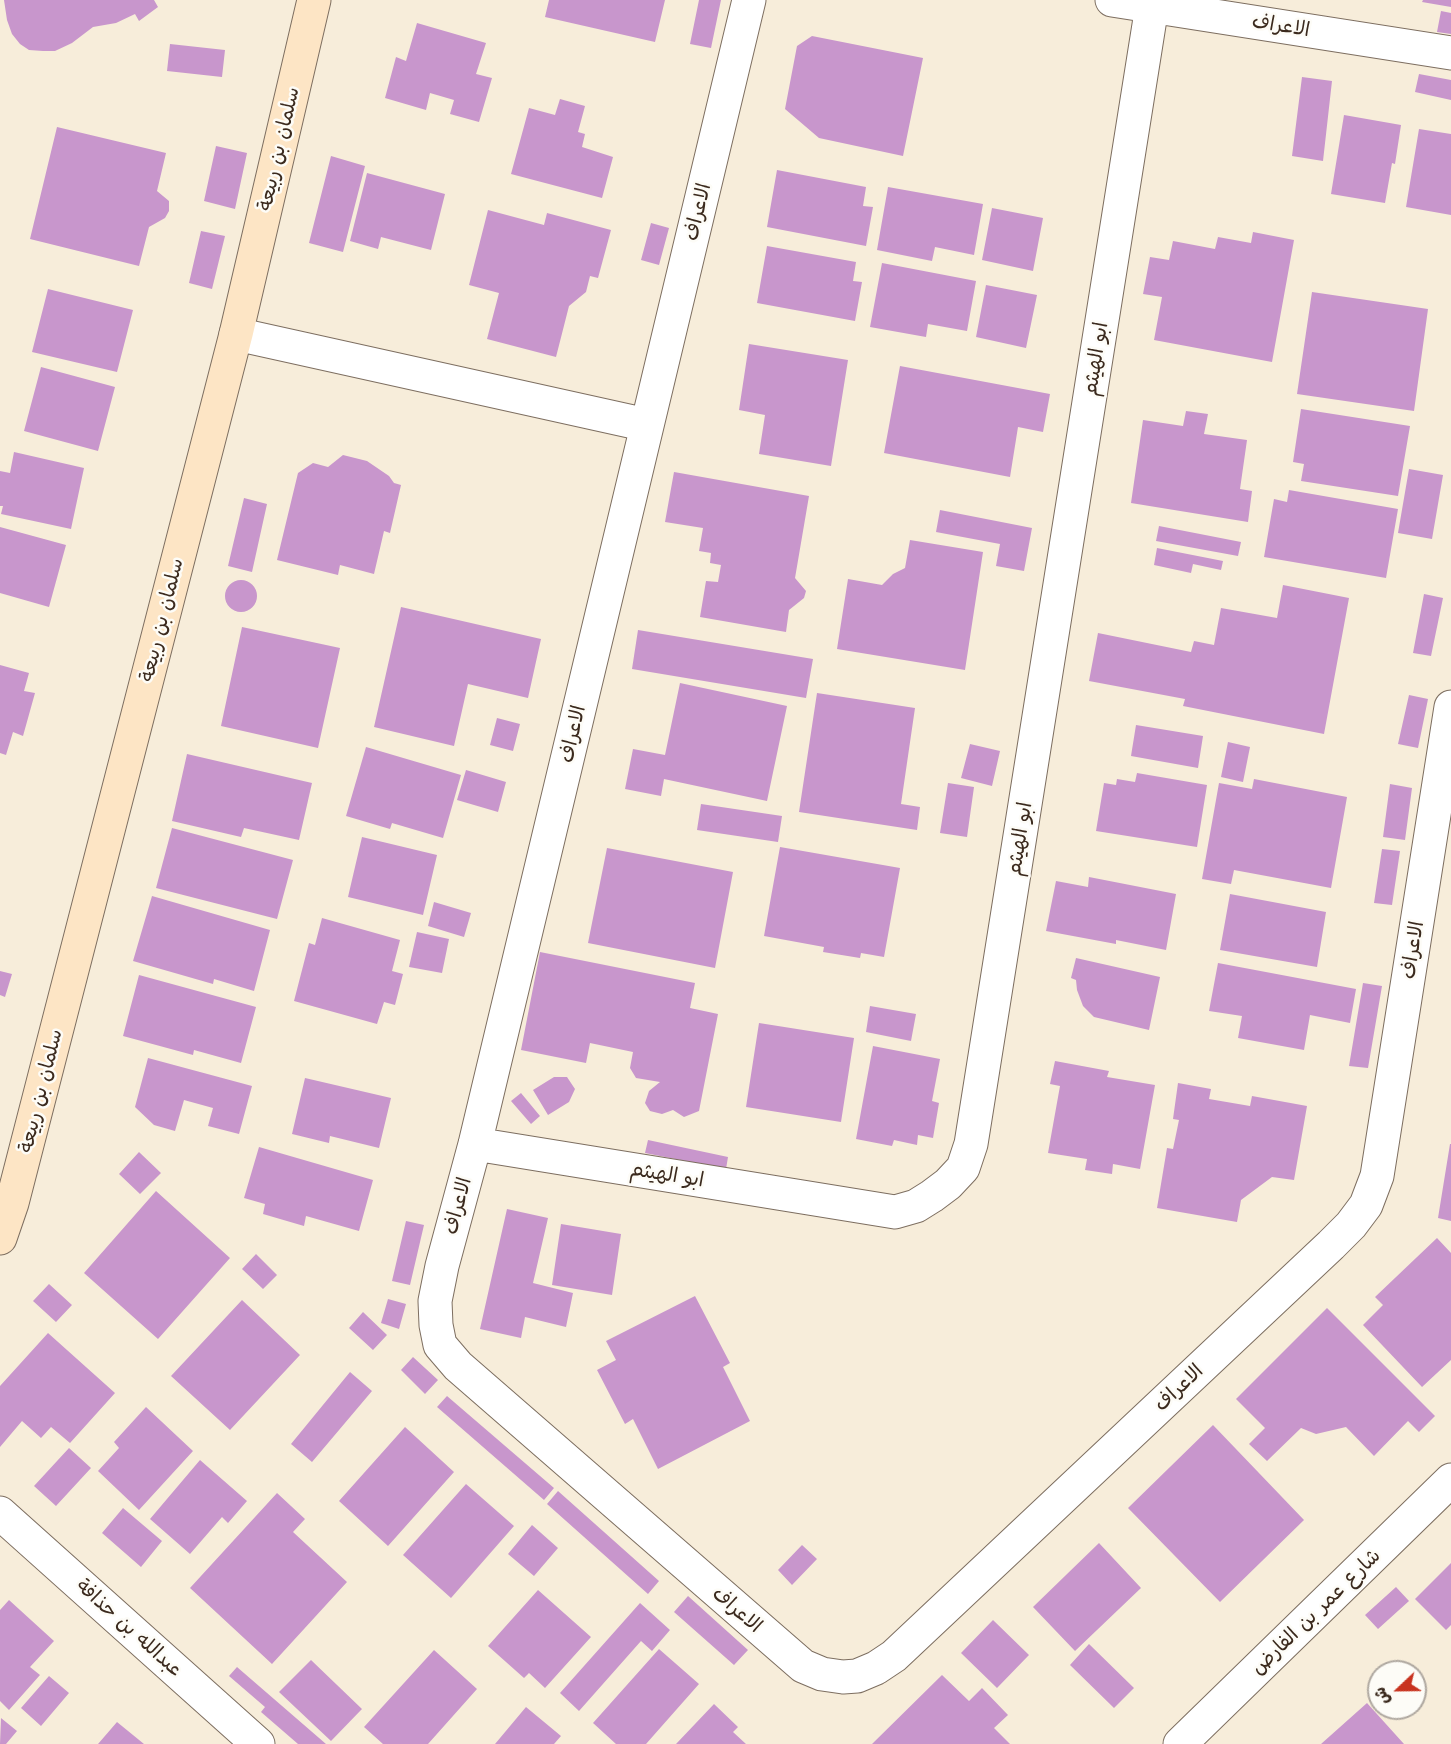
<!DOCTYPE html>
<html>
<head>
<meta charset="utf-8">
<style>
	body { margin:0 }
	#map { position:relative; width:1451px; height:1744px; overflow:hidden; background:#f7edda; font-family:"Comic Neue","Playpen Sans Arabic",sans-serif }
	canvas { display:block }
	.north { position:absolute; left:1367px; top:1660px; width:60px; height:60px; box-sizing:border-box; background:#fdfcf7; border:2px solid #afa8a0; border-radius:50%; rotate:248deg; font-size:16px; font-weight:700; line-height:24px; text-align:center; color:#3b2a1e }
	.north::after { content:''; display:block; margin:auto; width:21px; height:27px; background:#c8321e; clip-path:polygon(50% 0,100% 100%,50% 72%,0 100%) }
</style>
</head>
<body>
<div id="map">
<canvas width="1451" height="1744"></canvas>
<div class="north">ش</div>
</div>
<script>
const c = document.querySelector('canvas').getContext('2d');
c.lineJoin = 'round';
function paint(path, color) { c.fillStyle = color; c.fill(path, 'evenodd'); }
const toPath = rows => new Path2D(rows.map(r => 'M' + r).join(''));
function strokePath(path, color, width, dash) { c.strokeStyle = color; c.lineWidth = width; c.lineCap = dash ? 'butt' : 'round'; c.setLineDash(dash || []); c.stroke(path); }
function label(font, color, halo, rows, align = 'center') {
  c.font = font + ' "Comic Neue","Playpen Sans Arabic",sans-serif'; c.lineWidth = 5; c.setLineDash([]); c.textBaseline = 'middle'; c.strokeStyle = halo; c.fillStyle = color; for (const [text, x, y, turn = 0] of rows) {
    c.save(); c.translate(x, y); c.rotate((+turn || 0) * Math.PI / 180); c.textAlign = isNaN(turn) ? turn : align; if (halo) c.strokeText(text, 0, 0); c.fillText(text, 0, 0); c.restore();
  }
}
paint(toPath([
	[4,0,154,0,158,7,139,21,135,14,116,23,93,27,72,43,55,51,43,51,29,50,20,44,12,34,7,20],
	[549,0,665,0,655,42,545,17],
	[699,0,721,0,711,48,690,44],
	[1423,0,1451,0,1451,7,1422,2],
	[1441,11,1451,13,1451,34,1437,32],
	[417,23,486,43,476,74,492,78,479,122,450,114,454,100,430,93,426,110,385,98,396,57,406,61],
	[812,36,923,58,903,156,819,138,785,109,797,46],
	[170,44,225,50,222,77,167,71],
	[1419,74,1451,80,1451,100,1415,92],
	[1302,77,1332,81,1323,161,1292,156],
	[560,99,585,106,578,132,585,134,582,147,613,157,602,198,511,174,529,108,555,115],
	[1344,115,1401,125,1395,164,1392,163,1385,203,1331,194],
	[57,127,166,153,157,191,169,201,169,211,165,218,149,227,139,266,30,239],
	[1419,129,1451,134,1451,215,1406,207],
	[216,146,247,153,235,209,204,201],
	[331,156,365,166,343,252,309,243],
	[777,170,866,187,863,206,873,207,866,246,767,227],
	[367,173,445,194,431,250,381,237,378,249,350,241],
	[888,187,983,204,974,255,935,247,932,261,877,250],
	[992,208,1043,218,1033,271,982,260],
	[488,210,544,225,547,213,611,230,598,278,590,276,586,292,569,306,556,357,487,339,499,293,469,285],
	[651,223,669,228,659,265,641,260],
	[201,231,225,236,212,289,189,283],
	[1253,232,1294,240,1272,362,1154,340,1162,297,1143,294,1150,257,1169,260,1173,241,1215,249,1218,237,1251,243],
	[767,246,856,262,853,281,862,282,855,321,757,303],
	[882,263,976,281,967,331,928,324,926,337,870,327],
	[986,285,1037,295,1026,348,976,337],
	[48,289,133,310,117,372,32,352],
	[1312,292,1428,309,1414,411,1297,394],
	[749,344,848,360,831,466,759,454,765,415,739,410],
	[900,366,1050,394,1043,432,1018,427,1010,477,884,453],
	[41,367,115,387,98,451,24,431],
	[1301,409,1410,426,1398,496,1301,481,1304,464,1293,462],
	[1186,411,1208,414,1204,434,1247,440,1240,489,1252,491,1248,522,1131,503,1143,420,1183,426],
	[14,452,84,468,71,529,1,514,3,506,0,506,0,471,10,473],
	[343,455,367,461,389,476,394,483,401,485,390,533,384,531,374,574,340,565,338,575,277,560,298,473,313,463,328,467],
	[1409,469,1443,475,1432,539,1398,533],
	[674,472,809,496,795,578,806,591,804,598,789,610,786,632,700,617,706,581,718,582,721,565,710,563,711,553,699,551,703,528,665,522],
	[1289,490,1398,509,1386,578,1264,557,1274,499,1287,502],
	[244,498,267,504,252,572,228,566],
	[940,510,1032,528,1024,571,996,566,1000,544,936,532],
	[1159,526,1241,542,1238,556,1156,541],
	[0,527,66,545,49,607,0,593],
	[910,540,983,552,965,670,837,649,848,579,882,585,893,574,905,568],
	[1157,548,1223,561,1221,570,1193,564,1191,573,1154,565],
	'225 596a16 16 0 1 1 32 0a16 16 0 1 1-32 0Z',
	[1283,585,1349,598,1324,734,1183,706,1185,699,1089,681,1098,633,1191,652,1194,641,1214,645,1221,608,1277,618],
	[1424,594,1443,598,1431,656,1413,653],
	[401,607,541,639,528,698,468,684,454,746,374,727],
	[242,627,340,648,318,748,221,726],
	[638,630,813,659,806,698,632,669],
	[0,665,29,673,24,691,35,693,23,736,13,732,6,755,0,753],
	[680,683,787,706,767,801,664,779,661,796,625,789,633,749,665,755],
	[817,693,915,708,901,804,920,807,917,830,799,812],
	[1409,695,1428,699,1418,748,1398,744],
	[497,718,520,724,513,751,490,745],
	[1136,725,1203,736,1198,768,1131,756],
	[1228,742,1250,747,1243,782,1221,777],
	[970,744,1000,751,992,786,961,778],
	[366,747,461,775,443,838,392,823,390,829,346,816],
	[187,754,312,783,299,840,244,828,241,837,172,821],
	[466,770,506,782,498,812,457,800],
	[1137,773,1207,785,1197,847,1096,831,1104,783,1116,785,1117,779,1135,782],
	[1254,779,1347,797,1331,888,1234,870,1231,884,1202,879,1219,783,1252,789],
	[948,783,974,787,967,837,940,833],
	[1390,784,1412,788,1405,840,1383,837],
	[701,804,782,816,778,842,697,830],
	[172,828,293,860,277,919,156,888],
	[362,837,437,855,423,915,348,897],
	[780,847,900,868,884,957,861,953,860,958,823,952,824,947,764,936],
	[607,848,733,872,715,968,588,943],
	[1382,849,1400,851,1392,905,1374,903],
	[1089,877,1176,894,1166,950,1116,940,1116,944,1046,931,1056,881,1088,887],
	[1230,894,1326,912,1317,967,1220,950],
	[152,896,270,930,254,991,214,979,213,984,133,961],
	[434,902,471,913,464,937,428,926],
	[322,918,400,940,392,971,403,974,395,1005,384,1002,377,1024,294,1001,309,943,315,945],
	[417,932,449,939,442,973,409,967],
	[540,952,695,983,690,1008,718,1014,699,1111,684,1117,673,1110,662,1114,650,1111,645,1103,649,1091,660,1082,636,1078,630,1068,633,1052,590,1043,586,1063,521,1050],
	[1076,958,1160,977,1149,1030,1094,1017,1083,1006,1077,990,1076,980,1071,978],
	[1218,963,1356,989,1350,1023,1310,1015,1304,1050,1238,1038,1242,1016,1209,1011],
	[0,971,12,974,5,997,0,995],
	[139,975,256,1007,241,1063,194,1050,193,1055,123,1036],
	[1363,983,1382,986,1368,1068,1349,1066],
	[870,1006,916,1014,911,1041,866,1032],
	[759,1023,854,1038,841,1122,746,1107],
	[873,1046,940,1059,932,1101,939,1103,933,1138,918,1135,917,1145,894,1140,892,1146,856,1139],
	[148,1058,252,1086,239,1134,208,1126,213,1108,184,1100,175,1131,154,1125,135,1107],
	[1055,1061,1109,1071,1107,1077,1155,1085,1140,1169,1113,1164,1112,1174,1085,1170,1087,1159,1048,1153,1060,1086,1050,1084],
	[554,1077,567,1077,575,1089,569,1102,548,1115,533,1090],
	[305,1078,391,1098,379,1148,330,1136,329,1143,292,1134],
	[1178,1083,1211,1089,1209,1099,1250,1106,1252,1096,1307,1106,1294,1180,1272,1177,1241,1200,1237,1222,1157,1208,1167,1148,1173,1149,1179,1120,1173,1119],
	[521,1093,540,1116,531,1124,511,1101],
	[648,1140,728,1157,726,1169,645,1153],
	[1450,1144,1451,1144,1451,1221,1438,1218],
	[259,1147,373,1180,359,1231,306,1216,304,1226,263,1214,265,1204,244,1198],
	[139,1152,161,1173,140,1194,119,1174],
	[156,1191,230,1258,158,1339,84,1273],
	[507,1209,548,1218,533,1283,573,1293,566,1327,525,1317,521,1338,480,1329],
	[406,1221,424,1225,410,1285,392,1281],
	[561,1224,621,1234,612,1295,552,1285],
	[1437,1238,1451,1253,1451,1360,1422,1387,1363,1325,1383,1305,1375,1297],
	[256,1254,277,1275,263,1289,242,1269],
	[49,1284,72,1305,56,1322,33,1301],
	[695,1296,730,1363,723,1367,750,1421,658,1469,633,1419,625,1424,597,1370,616,1360,606,1341],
	[388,1299,406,1304,399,1329,381,1323],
	[242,1300,300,1355,230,1430,171,1376],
	[1327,1308,1435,1416,1419,1432,1408,1421,1374,1456,1346,1427,1316,1434,1301,1428,1267,1461,1249,1444,1265,1428,1236,1399],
	[363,1312,387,1335,373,1350,349,1328],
	[48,1333,115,1393,70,1443,51,1427,41,1438,22,1421,0,1447,0,1386],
	[413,1357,438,1380,425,1394,401,1370],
	[350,1372,372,1391,312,1462,291,1444],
	[447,1396,554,1488,544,1500,437,1407],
	[146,1407,193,1451,139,1510,98,1471,119,1448,114,1442],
	[1213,1425,1304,1520,1220,1602,1128,1508],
	[405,1427,454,1472,388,1546,339,1501],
	[69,1448,91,1468,56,1506,34,1486],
	[200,1460,247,1501,228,1523,222,1517,190,1554,150,1519],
	[466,1484,514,1526,451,1598,403,1555],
	[558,1491,659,1581,648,1594,547,1504],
	[277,1493,305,1519,293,1532,347,1582,272,1664,190,1588],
	[123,1508,162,1541,141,1567,102,1533],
	[532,1525,558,1548,534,1576,508,1554],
	[1099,1543,1141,1588,1075,1651,1033,1607],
	[802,1545,817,1559,792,1585,778,1570],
	[1451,1563,1451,1625,1446,1630,1415,1599],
	[1396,1587,1409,1601,1378,1629,1365,1615],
	[538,1590,591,1637,545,1688,529,1673,524,1678,488,1646],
	[688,1596,748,1650,734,1665,674,1612],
	[9,1600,54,1641,30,1667,40,1675,9,1710,0,1701,0,1610],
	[640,1603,670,1630,652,1651,641,1641,579,1711,560,1693],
	[993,1620,1029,1655,997,1688,961,1653],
	[1089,1644,1134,1688,1114,1708,1070,1665],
	[659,1649,699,1684,646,1744,616,1744,593,1723],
	[434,1650,477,1689,428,1744,383,1744,364,1727],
	[311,1660,362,1709,331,1741,279,1692],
	[237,1667,326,1744,298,1744,261,1712,265,1707,229,1676],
	[942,1675,969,1701,982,1688,1008,1715,994,1728,1010,1744,872,1744],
	[49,1676,69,1693,41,1726,21,1708],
	[1367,1703,1404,1744,1321,1744],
	[714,1704,738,1727,733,1732,746,1744,676,1744],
	[526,1707,561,1736,554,1744,495,1744],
	[1,1718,17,1731,6,1744,0,1744],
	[117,1722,144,1744,98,1744]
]), '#c896cc');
const street = toPath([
	[749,0,475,1144,442,1266,435,1301,436,1325,440,1345,458,1366,803,1666,822,1674,843,1677,857,1676,876,1668,894,1656,1331,1245,1351,1225,1366,1205,1377,1176,1451,707],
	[1112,0,1451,53],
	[236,334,647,425],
	[475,1144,895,1212,916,1206,932,1196,948,1184,963,1168,971,1144,1152,6],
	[0,1513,258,1744],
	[1180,1744,1451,1480]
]);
const secondary = toPath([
	[0,1238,12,1203,236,334,314,0]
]);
strokePath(street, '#7d6e60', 35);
strokePath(secondary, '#7d6e60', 35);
strokePath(street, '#fff', 33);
strokePath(secondary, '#fde5c5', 33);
label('20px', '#3b2a1e', '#fdfcf7', [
	["الاعراف",1281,26,9],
	["سلمان بن ربيعة",279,149,-77],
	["الاعراف",698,212,-76],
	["ابو الهيثم",1096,359,-81],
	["سلمان بن ربيعة",162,620,-76],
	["الاعراف",573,734,-77],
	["ابو الهيثم",1020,839,-81],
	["الاعراف",1413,950,-81],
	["سلمان بن ربيعة",41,1091,-76],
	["ابو الهيثم",667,1175,9],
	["الاعراف",458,1206,-75],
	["الاعراف",1179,1388,-43],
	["الاعراف",737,1610,41],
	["شارع عمر بن الفارض",1316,1612,-44],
	["عبدالله بن حذافة",129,1628,42]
]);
</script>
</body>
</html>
